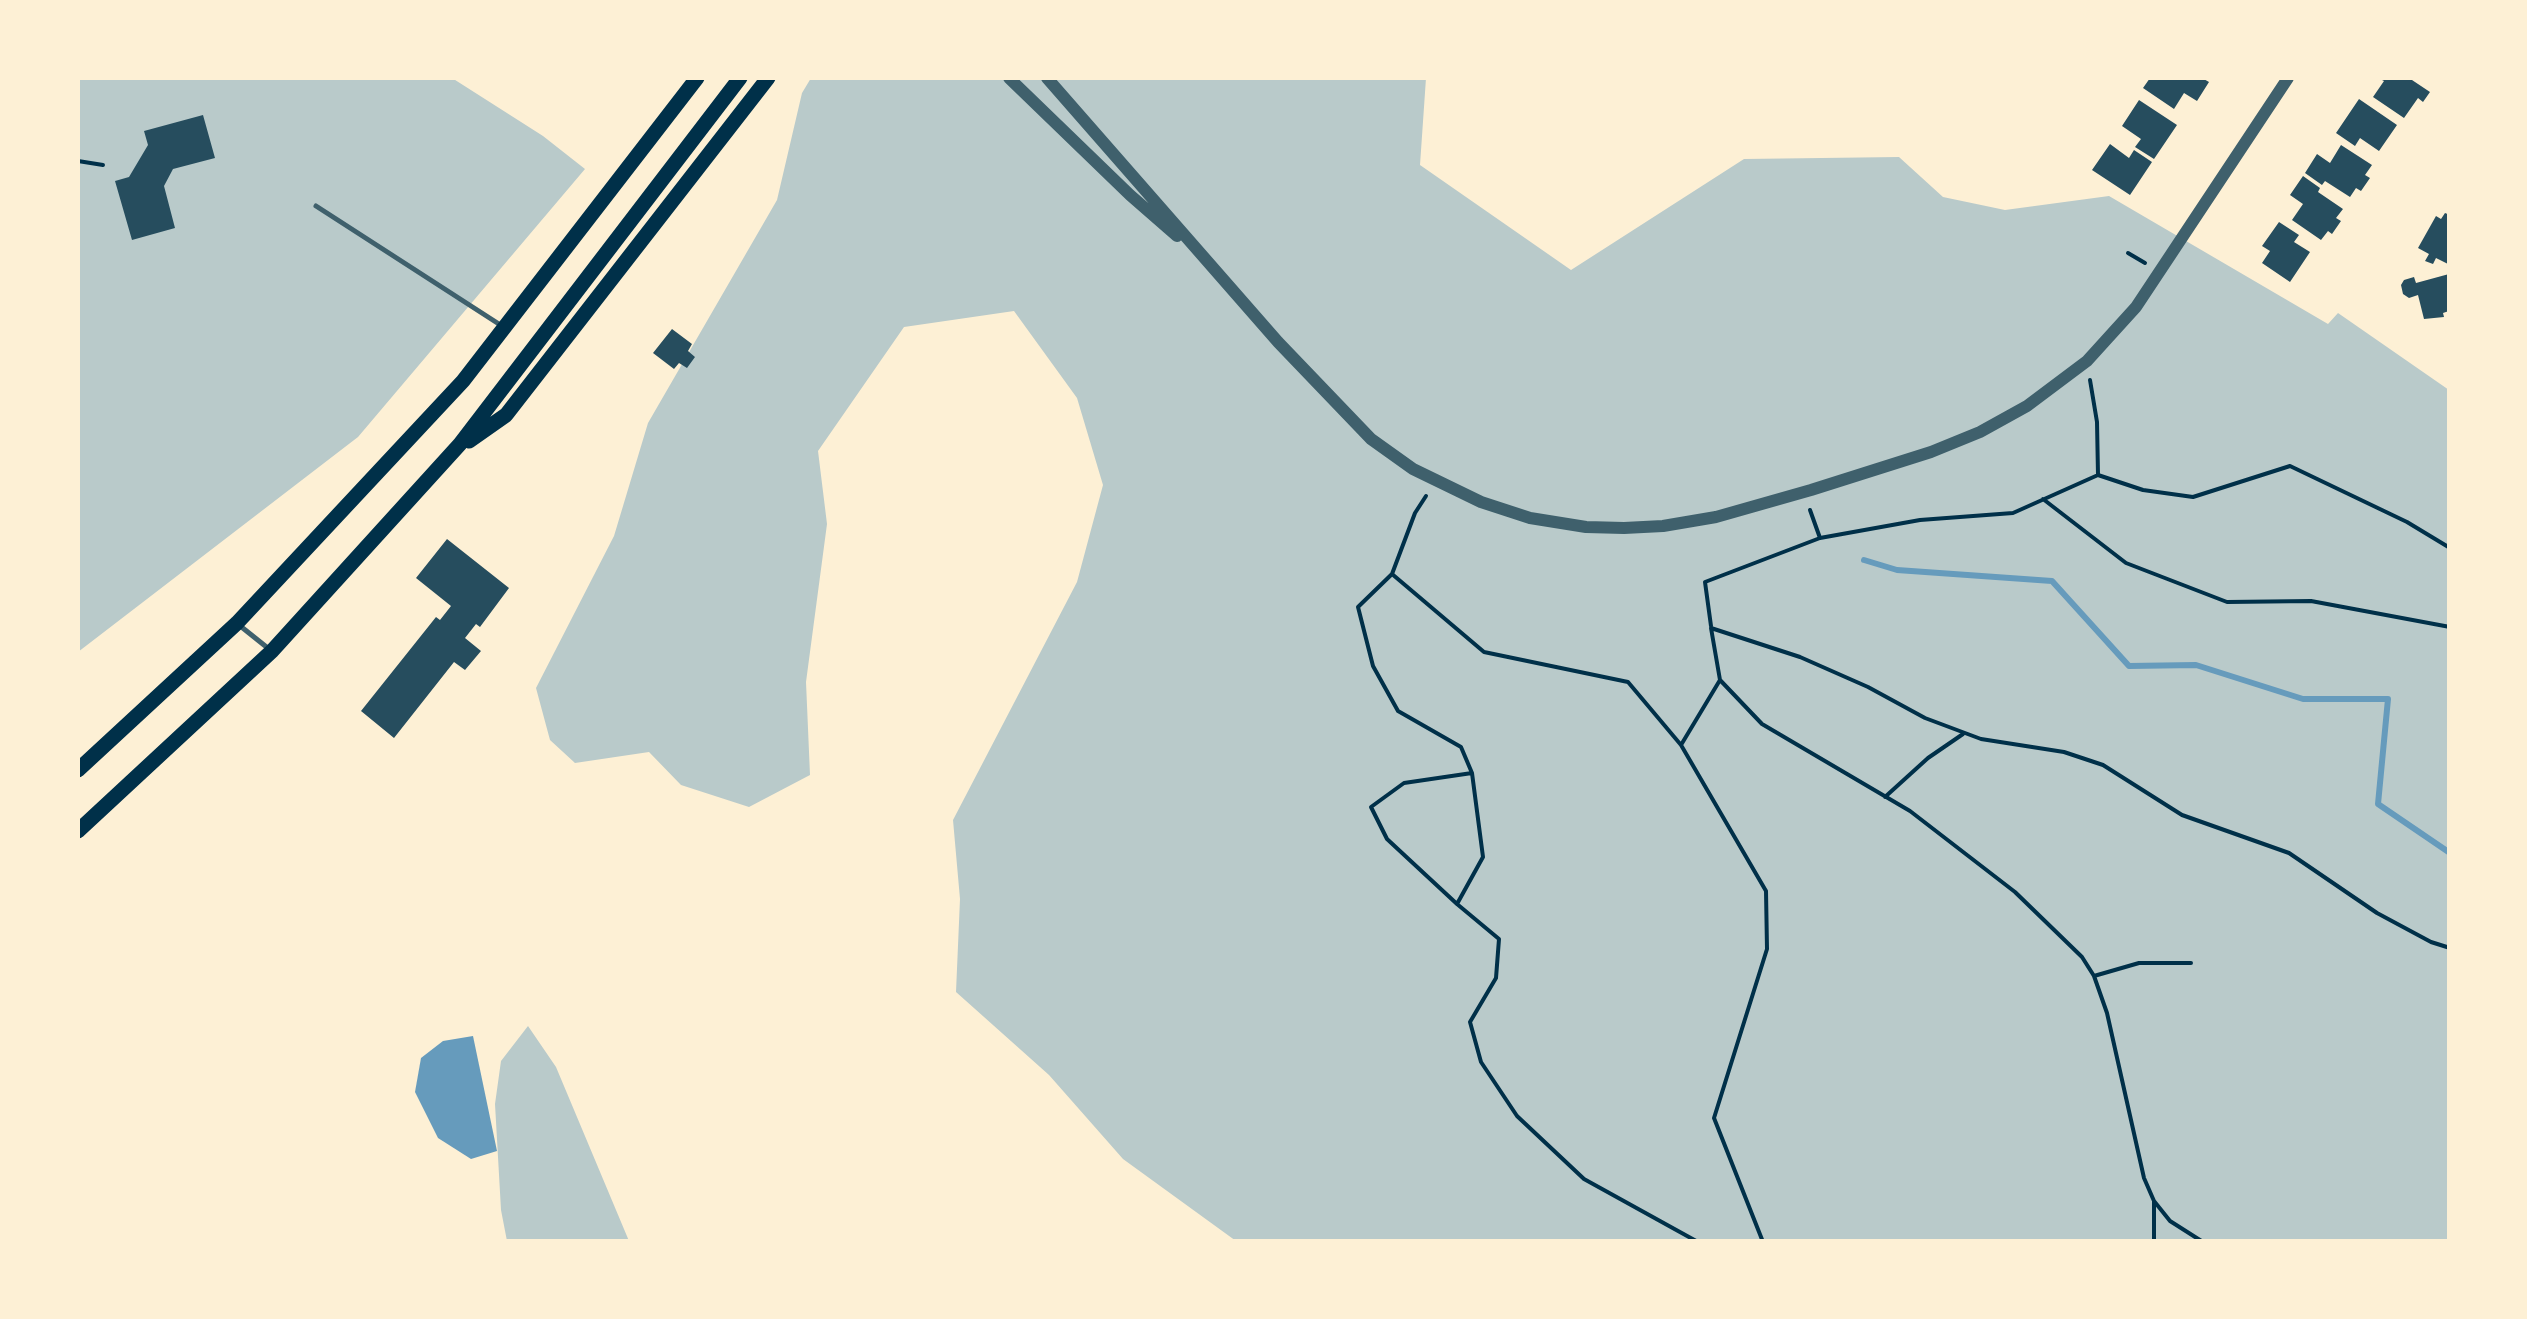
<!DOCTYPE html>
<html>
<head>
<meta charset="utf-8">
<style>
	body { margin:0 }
	#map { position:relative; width:2527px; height:1319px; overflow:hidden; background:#fdf0d5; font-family:"Varela Round",sans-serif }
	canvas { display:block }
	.frame { position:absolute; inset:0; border:80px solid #fdf0d5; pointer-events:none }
</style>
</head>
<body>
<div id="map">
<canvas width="2527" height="1319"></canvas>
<div class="frame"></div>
</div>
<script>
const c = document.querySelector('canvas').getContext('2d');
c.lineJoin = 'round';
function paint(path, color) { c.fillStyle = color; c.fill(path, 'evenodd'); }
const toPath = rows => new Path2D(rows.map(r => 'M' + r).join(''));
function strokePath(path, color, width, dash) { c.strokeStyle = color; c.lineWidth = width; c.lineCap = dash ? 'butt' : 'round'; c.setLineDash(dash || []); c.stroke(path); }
paint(toPath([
	[78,78,452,78,543,136,585,169,358,437,78,652],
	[811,78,1426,78,1420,165,1571,270,1744,159,1899,157,1943,197,2005,210,2109,196,2328,324,2338,313,2449,390,2449,1241,1236,1241,1123,1159,1049,1075,956,992,960,899,953,820,1077,582,1103,485,1077,398,1014,311,904,327,818,451,827,524,806,682,810,775,749,807,681,785,649,752,575,763,550,740,536,688,614,536,648,423,777,200,802,93],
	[528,1026,556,1067,629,1241,507,1241,501,1210,495,1104,501,1061]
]), '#b9caca');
paint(toPath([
	[473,1036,497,1151,471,1159,438,1138,415,1092,421,1058,443,1041]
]), '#669bbc');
strokePath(toPath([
	[1864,560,1897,570,2052,581,2129,666,2196,665,2303,699,2388,699,2378,804,2450,853]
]), '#669bbc', 6);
paint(toPath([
	[2150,78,2202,78,2209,82,2197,101,2184,93,2174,109,2143,88],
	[2378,78,2409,78,2430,92,2423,102,2418,98,2404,118,2373,97,2384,81],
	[2359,99,2397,125,2379,151,2360,138,2355,146,2336,133],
	[2139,100,2177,125,2154,159,2135,147,2141,139,2122,126],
	[203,115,215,158,173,169,164,186,175,228,132,240,115,181,129,177,148,145,144,131],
	[2110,144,2129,158,2134,150,2152,162,2130,195,2092,170],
	[2341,145,2372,165,2365,175,2370,178,2361,191,2356,188,2350,197,2325,181,2322,185,2305,173,2317,154,2330,163],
	[2303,176,2320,188,2318,192,2343,209,2336,218,2341,221,2332,234,2328,231,2321,240,2292,220,2303,204,2290,195],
	[2445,213,2450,215,2450,265,2436,258,2433,264,2425,261,2429,254,2418,248,2436,216,2441,219],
	[2279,222,2299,235,2294,242,2310,252,2290,282,2262,263,2270,251,2262,246],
	[2449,274,2449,311,2443,313,2444,317,2424,319,2418,295,2409,298,2403,294,2401,285,2404,280,2414,277,2416,283],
	[672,329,692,344,688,351,695,357,687,368,679,363,674,369,653,353],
	[447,539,509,588,480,627,476,624,465,638,481,651,465,670,454,662,394,738,361,711,436,617,440,620,451,606,416,578]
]), '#264d5e');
strokePath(toPath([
	[78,161,103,165],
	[2128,253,2145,263],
	[2090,380,2097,422,2098,475],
	[2043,499,2126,563,2227,602,2311,601,2450,627],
	[1810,510,1820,538],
	[1392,574,1415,513,1426,496],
	[1711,626,1705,582,1820,538,1920,520,2013,513,2098,475,2143,490,2193,497,2290,466,2407,522,2450,548],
	[1720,680,1681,745,1766,891,1767,949,1714,1118,1763,1242],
	[1681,745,1628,682,1484,652,1392,574,1358,607,1373,666,1398,711,1461,747,1472,773,1483,857,1457,904,1499,939,1496,978,1470,1022,1481,1062,1517,1116,1584,1179,1698,1242],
	[1885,797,1928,758,1963,734],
	[1457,904,1387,839,1371,807,1404,783,1472,773],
	[2094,976,2139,963,2191,963],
	[2154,1242,2154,1201],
	[2203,1242,2170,1221,2154,1201,2144,1178,2107,1013,2094,976,2082,957,2015,892,1910,811,1762,724,1720,680,1711,628,1800,657,1868,687,1925,718,1981,739,2064,752,2103,765,2182,815,2289,853,2377,913,2431,942,2450,948]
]), '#003049', 4);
strokePath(toPath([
	[316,206,502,326],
	[239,625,269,649]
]), '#3f606c', 5);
strokePath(toPath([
	[1009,78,1130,195,1177,236],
	[1047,78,1278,342,1371,439,1413,469,1481,502,1530,518,1586,527,1624,528,1663,526,1716,517,1811,490,1931,452,1980,432,2027,406,2087,361,2136,307,2288,78]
]), '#3f606c', 12);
strokePath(toPath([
	[469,441,506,415,768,78],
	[78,770,237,623,463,381,697,78],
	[78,831,272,651,460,444,740,78]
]), '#003049', 15);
</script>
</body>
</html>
